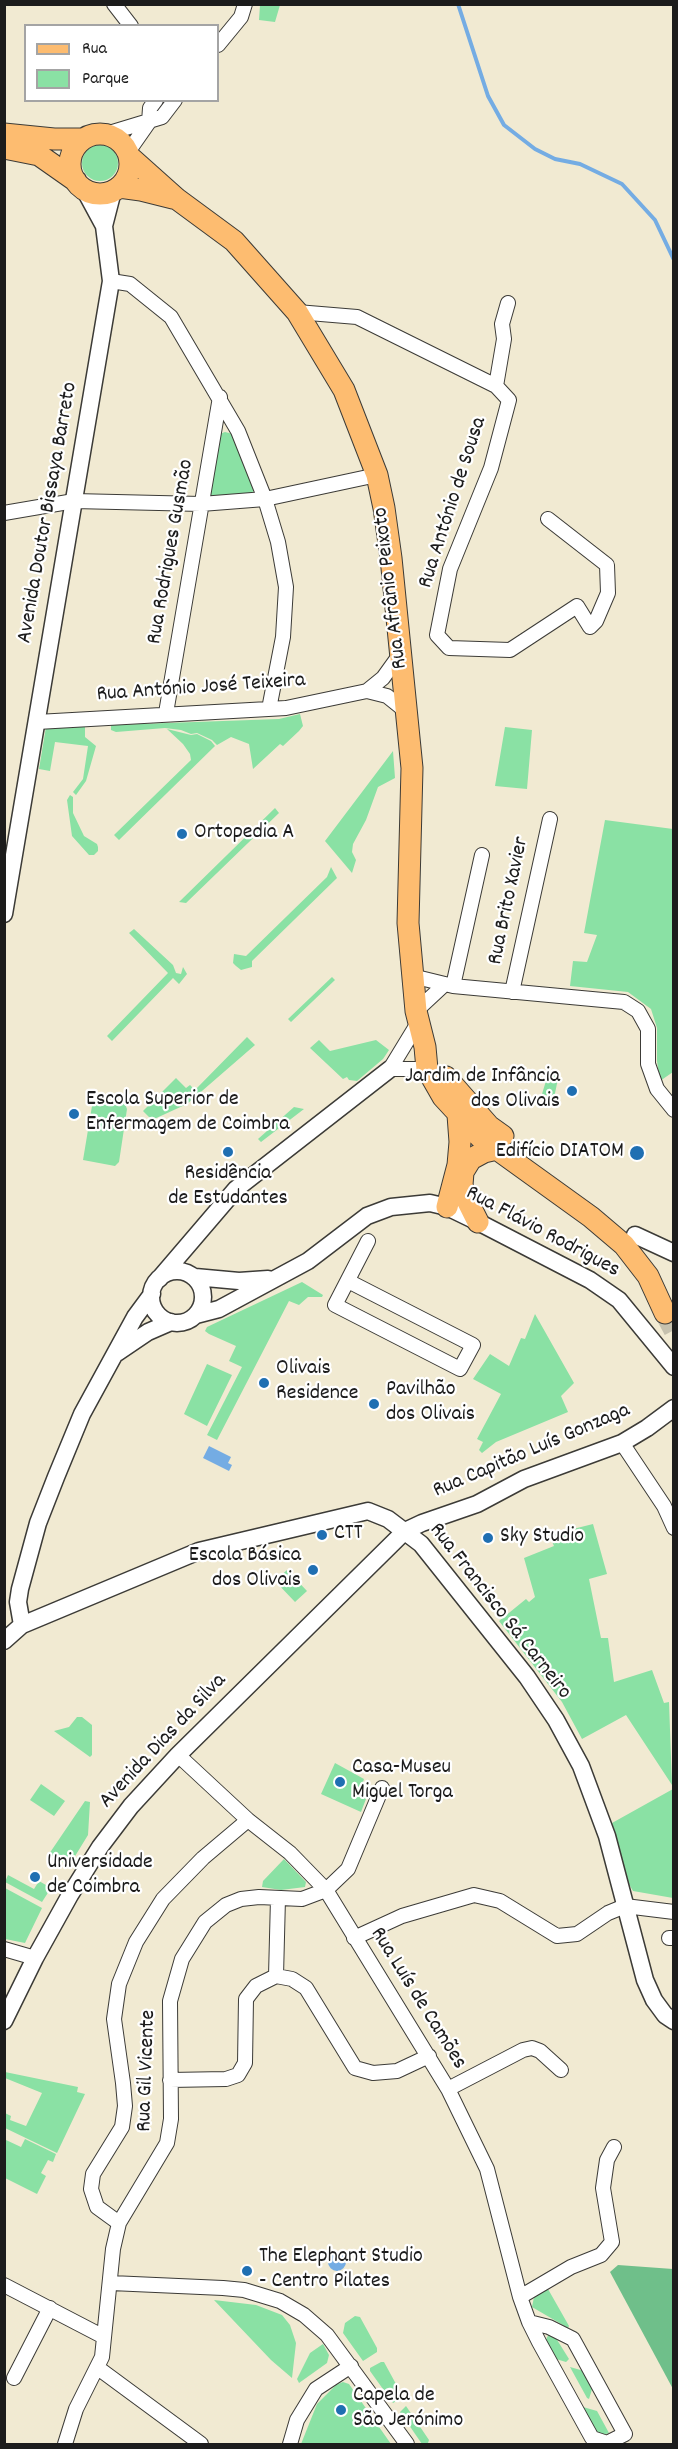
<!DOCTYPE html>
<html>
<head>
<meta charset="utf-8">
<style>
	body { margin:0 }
	#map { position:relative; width:678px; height:2449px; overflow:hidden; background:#f1ead2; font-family:Dekko,sans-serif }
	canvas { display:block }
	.frame { position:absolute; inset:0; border:6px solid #1c1c1c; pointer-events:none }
	.legend { position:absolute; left:24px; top:24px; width:195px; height:78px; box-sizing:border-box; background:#fff; border:2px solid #a4a4a4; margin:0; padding:8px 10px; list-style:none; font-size:18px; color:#1c1c1c }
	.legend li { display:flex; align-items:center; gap:12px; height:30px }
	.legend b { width:30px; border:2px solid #a4a4a4 }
</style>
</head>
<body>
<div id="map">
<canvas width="678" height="2449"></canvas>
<div class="frame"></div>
<ul class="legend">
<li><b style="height:8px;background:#fdbc70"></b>Rua</li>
<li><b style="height:16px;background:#8ae1a4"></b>Parque</li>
</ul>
</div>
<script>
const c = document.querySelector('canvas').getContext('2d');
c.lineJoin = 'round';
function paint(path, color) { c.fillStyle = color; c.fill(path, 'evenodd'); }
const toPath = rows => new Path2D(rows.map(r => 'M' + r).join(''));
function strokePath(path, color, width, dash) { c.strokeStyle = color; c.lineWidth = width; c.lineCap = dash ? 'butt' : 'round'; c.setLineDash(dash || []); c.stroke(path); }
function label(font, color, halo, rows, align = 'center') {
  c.font = font + ' Dekko,sans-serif'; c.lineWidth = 4.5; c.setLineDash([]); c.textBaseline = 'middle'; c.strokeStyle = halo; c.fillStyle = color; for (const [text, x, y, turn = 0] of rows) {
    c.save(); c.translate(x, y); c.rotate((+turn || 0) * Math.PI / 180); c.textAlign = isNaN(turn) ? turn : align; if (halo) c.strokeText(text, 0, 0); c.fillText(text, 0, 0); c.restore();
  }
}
paint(toPath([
	[260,5,280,5,275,22,259,20],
	'82 163a18 18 0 1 1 36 0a18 18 0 1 1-36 0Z',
	[225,432,233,434,255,489,252,493,212,498,207,494,217,435],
	[300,714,303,726,299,731,283,746,280,744,253,769,249,744,231,737,217,745,212,740,197,733,191,734,181,730,165,728,116,732,111,730,111,725,279,719],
	[85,726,85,737,96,746,86,781,76,795,73,792,83,779,88,746,55,742,50,771,39,769,46,727],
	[505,727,532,730,527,789,495,786],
	[167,729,191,735,197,734,211,741,215,746,119,840,114,835,191,760,190,754,183,744],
	[393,751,395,778,378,787,366,820,353,844,352,852,356,860,352,873,325,841],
	[70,795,73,797,73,813,84,836,97,844,98,847,98,851,94,855,89,855,72,836,67,800],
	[275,808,279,813,186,903,179,902],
	[605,820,673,829,673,1072,660,1081,657,1061,657,1028,651,1009,628,992,570,986,573,961,587,962,597,935,584,933],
	[331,867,337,878,252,961,252,967,241,970,236,966,233,963,234,954,246,956,327,877],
	[134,929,173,965,176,973,181,974,183,967,187,974,179,984,173,978,112,1041,107,1036,168,973,129,933],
	[332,977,335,980,291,1022,288,1019],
	[247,1037,255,1045,187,1104,152,1120,143,1111,176,1078,186,1088,190,1085,195,1090],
	[319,1040,330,1051,376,1040,389,1050,383,1059,357,1081,349,1080,347,1077,343,1079,310,1048],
	[549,1071,559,1074,554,1098,542,1094],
	[93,1100,125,1104,127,1109,119,1162,115,1166,83,1160],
	[294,1107,304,1109,261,1142,258,1139],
	[302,1282,323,1295,322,1297,308,1297,299,1305,289,1301,217,1440,207,1435,242,1367,229,1361,236,1346,209,1334,205,1331,207,1327],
	[535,1314,574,1383,561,1396,568,1412,496,1442,482,1453,479,1450,483,1442,477,1439,501,1394,473,1379,490,1354,509,1366,521,1338,525,1339],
	[207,1364,232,1375,207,1426,184,1414],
	[593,1524,607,1574,589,1579,601,1638,608,1638,614,1682,652,1670,664,1703,669,1702,672,1785,626,1715,582,1739,562,1702,499,1621,526,1599,529,1602,535,1597,524,1558,554,1546,549,1535],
	[287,1570,307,1591,295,1602,275,1581],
	[77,1717,82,1717,92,1725,92,1755,90,1757,54,1731,69,1727],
	[335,1763,364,1779,361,1788,366,1799,361,1812,321,1794],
	[41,1784,65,1801,54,1816,30,1800],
	[673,1789,673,1898,633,1891,629,1884,612,1823],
	[85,1801,90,1802,88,1835,69,1866,49,1854],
	[284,1859,306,1882,305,1887,281,1890,262,1887,263,1881],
	[8,1875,34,1889,39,1881,51,1888,42,1902,5,1882],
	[5,1888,42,1908,25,1943,5,1939],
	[5,2072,78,2087,77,2092,85,2094,57,2153,5,2128,5,2113,11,2116,10,2120,26,2126,42,2093,5,2078],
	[25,2139,56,2154,53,2162,48,2160,41,2173,46,2176,37,2194,5,2178,6,2140,21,2147],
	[548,2289,569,2326,568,2328,532,2307,534,2297],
	[214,2300,256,2305,282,2315,290,2325,296,2343,292,2378,271,2360],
	[355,2316,360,2317,377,2348,377,2352,363,2361,343,2333,345,2323],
	[549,2334,554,2335,569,2359,566,2362,556,2359,545,2341],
	[323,2344,329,2355,327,2363,299,2383,297,2379,310,2353],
	[381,2362,384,2362,402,2395,403,2397,393,2403,370,2371,370,2368],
	[570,2367,584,2371,593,2386,589,2399,587,2398],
	[343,2382,349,2384,391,2444,301,2444,317,2404,336,2385],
	[406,2406,429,2440,428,2443,422,2444,400,2412],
	[583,2407,597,2411,609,2433,603,2435,596,2431]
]), '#8ae1a4');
paint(toPath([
	[618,2265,673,2269,673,2389,610,2272]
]), '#6fbf8a');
paint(toPath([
	[209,1446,231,1457,228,1463,232,1465,229,1471,203,1458],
	'328 2262a9 9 0 1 1 18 0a9 9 0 1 1-18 0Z'
]), '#74ace3');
strokePath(toPath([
	[458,4,488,96,504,125,535,149,555,159,580,164,622,184,655,220,674,260]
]), '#74ace3', 4);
strokePath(toPath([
	[665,1313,674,1330]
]), '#c6c1ae', 21, [21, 10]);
const minor = toPath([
	[114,4,131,26],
	[218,45,241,17,245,4],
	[106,134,162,117,175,100],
	[128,152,149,122,150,108,156,100],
	[111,281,130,284,171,317,238,431,265,499,278,542,286,587,283,637,269,709],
	[297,312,357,317,496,386,509,400,491,468,450,569,437,635,449,648,510,650,577,606,590,627,596,621,608,593,607,565,548,519],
	[496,386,504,339,502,324,508,303],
	[4,513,74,501,201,504,265,499,377,475],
	[367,691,387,696,407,712],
	[166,713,220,397],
	[37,722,286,708,367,691,383,678,401,653],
	[412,976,453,986,624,1002,638,1011,648,1029,648,1064,657,1089,674,1110],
	[453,986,482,855],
	[512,992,550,819],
	[416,1011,445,984],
	[390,1069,418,1023],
	[390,1069,427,1069],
	[348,1281,473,1345,460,1369,335,1305,368,1241],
	[622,1443,664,1506,674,1528],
	[178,1755,248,1820,290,1853,326,1890,448,2089,487,2169,520,2297,529,2322,539,2342,592,2438,607,2443,625,2434,573,2339,549,2327,529,2322],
	[354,1938,402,1916,474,1895,500,1901,557,1936,577,1934,608,1913,625,1906,674,1912],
	[669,1938,674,1938],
	[4,1949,35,1958],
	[276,1976,278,1898],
	[170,2080,226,2079,238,2075,245,2063,246,1999,256,1986,276,1976,292,1979,306,1988,355,2068,373,2073,397,2071,429,2056],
	[448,2089,523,2050,532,2048,540,2051,561,2070],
	[119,2223,97,2207,91,2189,93,2174,122,2127,125,2106,123,2083,114,2019,119,1984,136,1942,163,1899,203,1858,248,1820],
	[111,2283,223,2288,244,2290,280,2301,304,2315,327,2335,407,2444],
	[4,2285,104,2337],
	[520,2297,571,2267,601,2255,612,2242,603,2188,607,2160,614,2147],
	[98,2368,201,2444],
	[14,2378,50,2308],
	[65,2444,76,2409,102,2357,113,2249,119,2223,167,2143,171,2119,170,2001,182,1959,205,1922,226,1905,241,1899,259,1897,302,1899,326,1890,348,1869,382,1788],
	[290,2444,297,2420,316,2389,351,2366]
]);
const tertiary = toPath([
	[104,226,113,191],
	[4,914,111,281,104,226,84,189],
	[635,1235,674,1253],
	'151 1297a26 26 0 1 1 52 0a26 26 0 1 1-52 0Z',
	[195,1277,239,1281,268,1279],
	[159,1279,236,1189,390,1069],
	[196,1315,219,1309,308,1261,367,1216,391,1207,430,1203,447,1207,478,1222,590,1280,619,1300,674,1367],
	[117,1353,148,1332,171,1322],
	[22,1625,18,1602,20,1589,38,1523,56,1477,82,1414,135,1317,152,1294],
	[4,1641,22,1625,199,1551,368,1511,388,1519,421,1544,527,1677,556,1720,581,1766,607,1836,645,1980,654,2000,665,2015,674,2021],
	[4,2021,35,1958,70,1895,100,1847,131,1806,178,1755,405,1531,422,1523,477,1504,524,1479,622,1443,647,1428,674,1408]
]);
const primary = toPath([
	[4,134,54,139,83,139],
	'70 164a30 30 0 1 1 60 0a30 30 0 1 1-60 0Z',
	[4,148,39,155,76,181],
	[130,157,177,199,234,241,297,312,344,390,377,475,384,508,391,558,412,768,408,923,416,1011,425,1047,427,1069,443,1097,480,1137,591,1217,624,1245,648,1276,665,1313],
	[119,187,141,190,173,198],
	[446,1077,489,1126,503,1136],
	[447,1207,458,1165,460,1142,458,1115],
	[478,1222,466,1198,462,1185,463,1172,471,1159,484,1152,497,1149]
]);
strokePath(minor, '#3c3b37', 16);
strokePath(tertiary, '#3c3b37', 19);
strokePath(primary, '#3c3b37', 23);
strokePath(minor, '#fff', 14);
strokePath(tertiary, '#fff', 16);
strokePath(primary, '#fdbc70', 21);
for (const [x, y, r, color] of [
	[182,834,6,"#1f6fb2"],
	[572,1091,6,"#1f6fb2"],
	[74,1114,6,"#1f6fb2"],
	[228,1152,6,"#1f6fb2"],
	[637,1153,8,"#1f6fb2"],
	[264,1383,6,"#1f6fb2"],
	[374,1404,6,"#1f6fb2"],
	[322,1535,6,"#1f6fb2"],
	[488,1538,6,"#1f6fb2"],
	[313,1570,6,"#1f6fb2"],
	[340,1782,6,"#1f6fb2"],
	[35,1877,6,"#1f6fb2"],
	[247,2271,6,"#1f6fb2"],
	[341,2410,6,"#1f6fb2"]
]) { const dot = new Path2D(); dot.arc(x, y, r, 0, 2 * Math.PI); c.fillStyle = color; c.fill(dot); strokePath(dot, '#fff', 2); }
label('22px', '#1c1c1c', '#fff', [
	["Rua António de Sousa",454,503,-72],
	["Avenida Doutor Bissaya Barreto",49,513,-80],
	["Rua Rodrigues Gusmão",172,552,-80],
	["Rua Afrânio Peixoto",392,588,-97],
	["Rua António José Teixeira",201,689,-4],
	["Rua Brito Xavier",510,901,-78],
	["Rua Flávio Rodrigues",542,1233,28],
	["Rua Capitão Luís Gonzaga",532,1452,-23],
	["Rua Francisco Sá Carneiro",499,1612,52],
	["Avenida Dias da Silva",164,1742,-47],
	["Rua Luís de Camões",417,1999,58],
	["Rua Gil Vicente",148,2071,-88]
]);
label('22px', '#1c1c1c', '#fff', [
	["Ortopedia A",194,834],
	["Jardim de Infância",560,1078,"right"],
	["dos Olivais",560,1103,"right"],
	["Escola Superior de",86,1101],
	["Enfermagem de Coimbra",86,1126],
	["Edifício DIATOM",624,1153,"right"],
	["Residência",228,1175,"center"],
	["de Estudantes",228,1200,"center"],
	["Olivais",276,1370],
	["Residence",276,1395],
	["Pavilhão",386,1391],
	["dos Olivais",386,1416],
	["CTT",334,1535],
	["Sky Studio",500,1538],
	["Escola Básica",301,1557,"right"],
	["dos Olivais",301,1582,"right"],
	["Casa-Museu",352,1769],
	["Miguel Torga",352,1794],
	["Universidade",47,1864],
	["de Coimbra",47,1889],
	["The Elephant Studio",259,2258],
	["- Centro Pilates",259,2283],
	["Capela de",353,2397],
	["São Jerónimo",353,2422]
], 'left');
</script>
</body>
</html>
